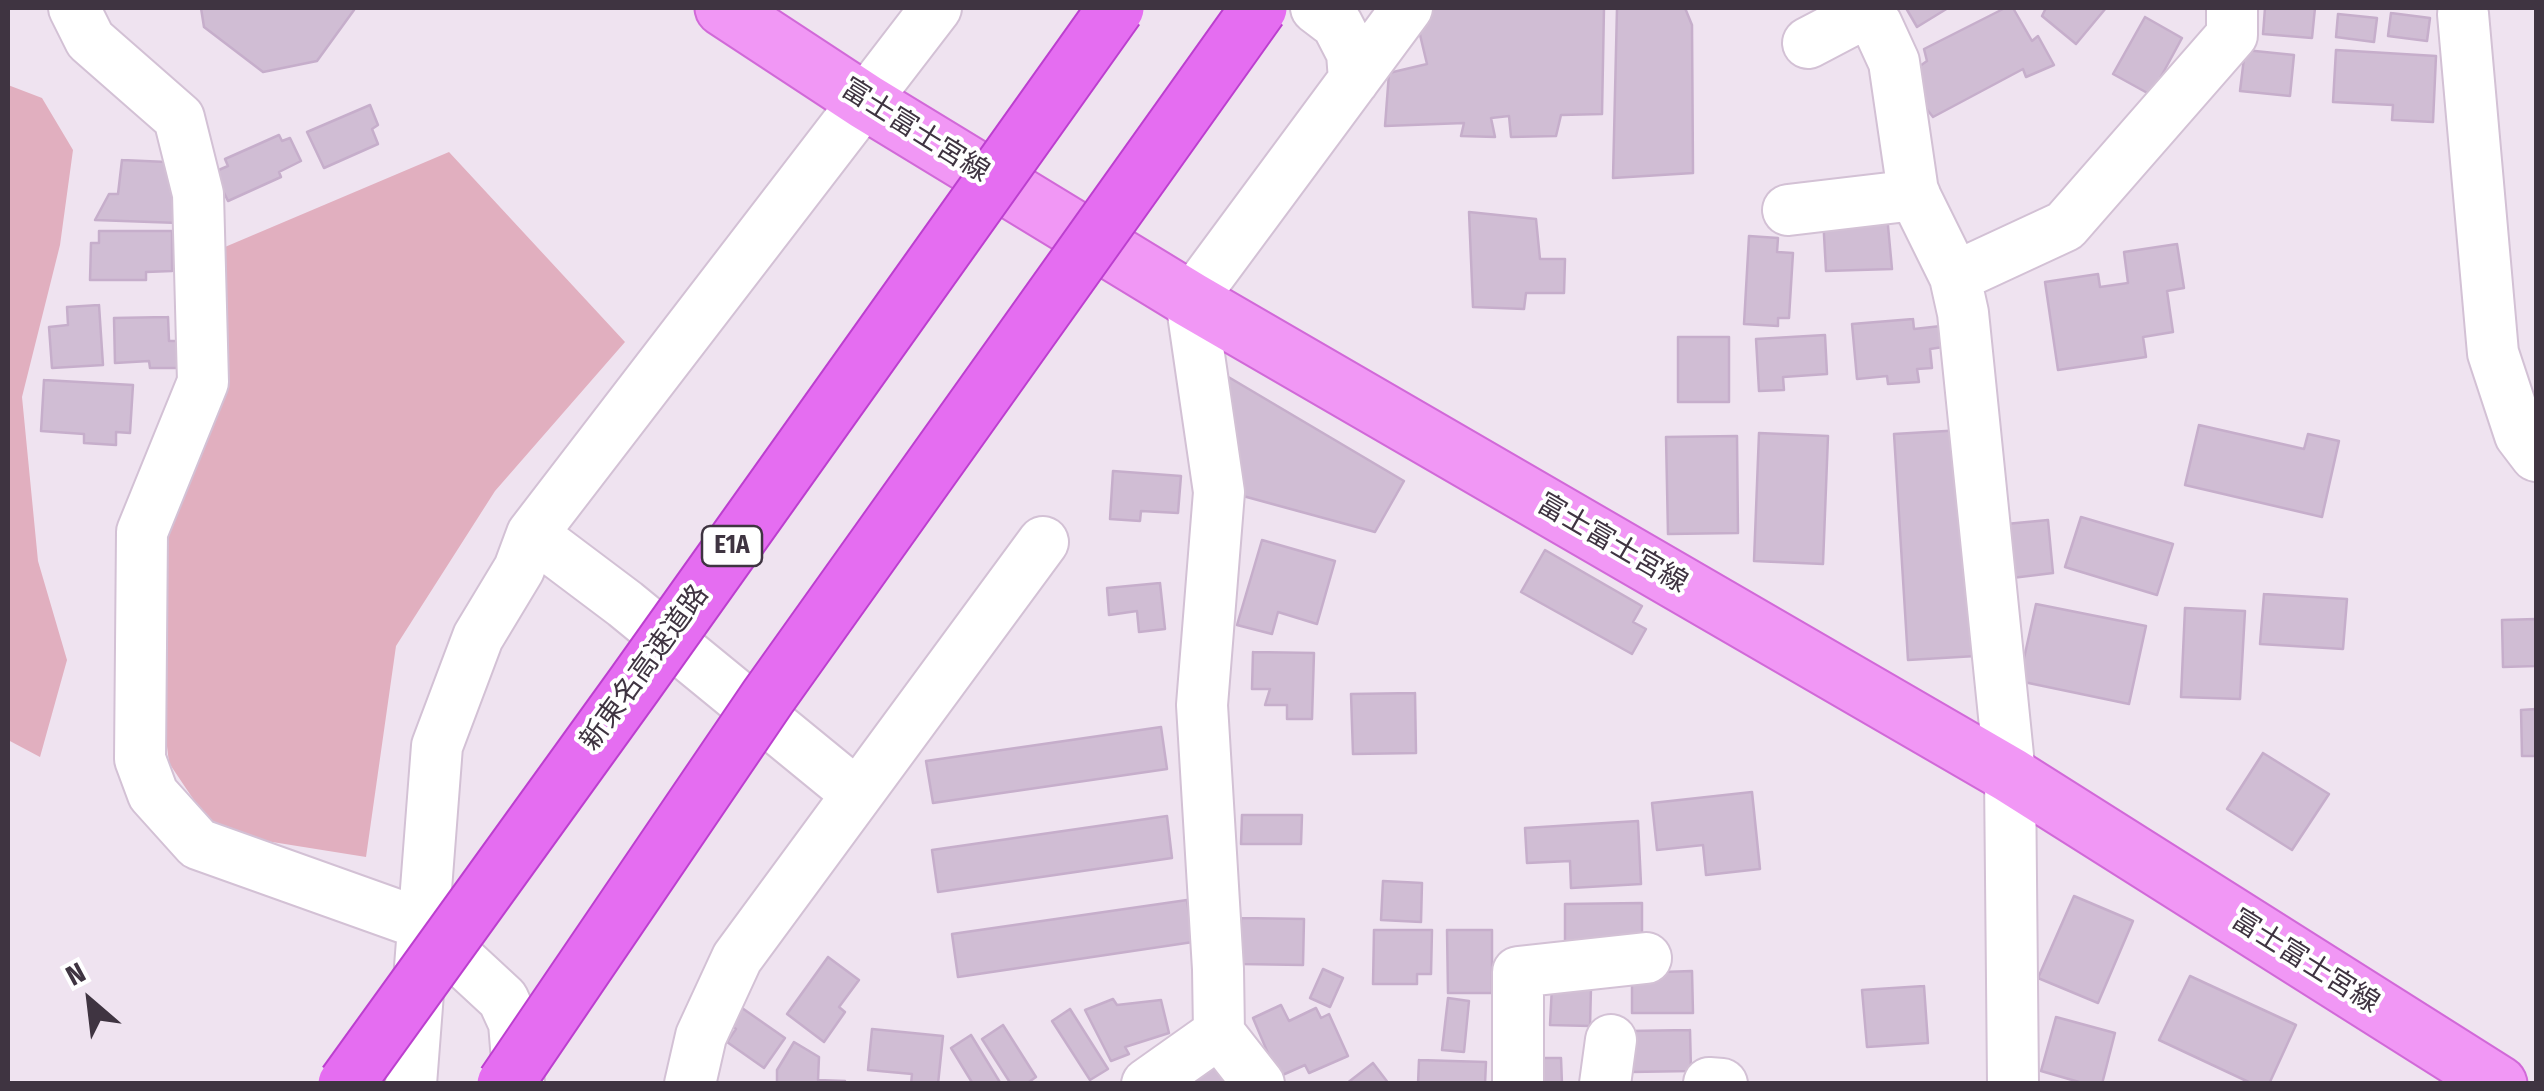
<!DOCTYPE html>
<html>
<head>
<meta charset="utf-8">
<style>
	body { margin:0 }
	#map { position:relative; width:2544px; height:1091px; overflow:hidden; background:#efe3f0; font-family:"Fira Sans Condensed",sans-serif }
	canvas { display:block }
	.frame { position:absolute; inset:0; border:10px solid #3f3441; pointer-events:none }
	.north { position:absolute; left:40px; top:951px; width:100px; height:100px; -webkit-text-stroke:8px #fff; paint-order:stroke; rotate:332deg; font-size:28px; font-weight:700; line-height:40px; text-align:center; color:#3f3441 }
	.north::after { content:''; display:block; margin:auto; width:35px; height:45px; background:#3f3441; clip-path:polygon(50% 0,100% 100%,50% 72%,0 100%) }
</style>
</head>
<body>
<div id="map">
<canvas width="2544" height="1091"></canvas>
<div class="frame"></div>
<div class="north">N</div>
</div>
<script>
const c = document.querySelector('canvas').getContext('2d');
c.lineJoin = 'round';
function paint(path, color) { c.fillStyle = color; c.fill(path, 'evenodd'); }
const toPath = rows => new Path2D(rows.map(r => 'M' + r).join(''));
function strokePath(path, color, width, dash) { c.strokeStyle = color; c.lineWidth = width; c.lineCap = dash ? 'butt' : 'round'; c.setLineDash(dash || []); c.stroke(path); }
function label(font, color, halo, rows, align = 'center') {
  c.font = font + ' "Fira Sans Condensed","Noto Sans JP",sans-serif'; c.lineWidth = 8; c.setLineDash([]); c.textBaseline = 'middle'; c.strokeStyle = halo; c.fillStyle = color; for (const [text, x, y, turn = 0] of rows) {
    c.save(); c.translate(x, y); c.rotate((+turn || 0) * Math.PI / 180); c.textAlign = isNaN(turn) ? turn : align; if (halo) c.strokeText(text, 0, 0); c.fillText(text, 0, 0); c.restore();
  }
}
paint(toPath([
	[8,85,42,98,73,150,60,245,22,397,38,561,67,660,40,757,8,740],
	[449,152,625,342,495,491,396,646,366,857,216,833,169,763,143,544,203,382,199,258]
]), '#e1afbf');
const building = toPath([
	[201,8,354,8,354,10,317,61,263,72,204,27,201,8],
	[1424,8,1604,8,1602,114,1561,115,1556,136,1511,137,1509,116,1491,118,1495,137,1461,136,1464,123,1385,126,1389,73,1427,64,1416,18,1424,8],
	[1617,8,1685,8,1692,25,1693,173,1613,178,1617,8],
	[1906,8,1948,8,1917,27,1906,8],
	[2005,8,2013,8,2032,41,2038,36,2054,65,2026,77,2023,69,1933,117,1925,107,1917,68,1927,61,1924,49,2005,8],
	[2046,8,2106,8,2076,44,2042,16,2046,8],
	[2265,8,2315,8,2312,38,2263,34,2265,8],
	[2391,13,2430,18,2427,41,2388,36,2391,13],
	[2338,14,2377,18,2374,42,2336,37,2338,14],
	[2145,17,2182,38,2151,95,2113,74,2145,17],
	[2245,50,2294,55,2290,96,2240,91,2245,50],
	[2336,50,2436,56,2433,122,2392,120,2393,105,2333,102,2336,50],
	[370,105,378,125,372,129,378,144,324,168,307,132,370,105],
	[279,135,282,141,290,138,301,161,279,172,281,177,228,201,214,172,228,166,225,159,279,135],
	[122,160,167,162,179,223,95,220,109,194,118,194,122,160],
	[1469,212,1536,219,1540,259,1565,259,1564,293,1526,293,1524,309,1473,307,1469,212],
	[1887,215,1892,269,1826,271,1823,217,1887,215],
	[99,231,172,231,172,271,146,272,146,280,90,280,91,243,99,243,99,231],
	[1749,236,1778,238,1777,252,1793,253,1789,318,1778,318,1778,326,1744,324,1749,236],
	[2177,244,2184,288,2167,291,2173,332,2143,337,2146,357,2058,370,2045,282,2098,274,2100,287,2128,283,2124,252,2177,244],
	[99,305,103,365,52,368,49,327,68,325,67,307,99,305],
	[168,317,169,341,178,341,178,368,150,368,149,361,115,363,114,318,168,317],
	[1913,319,1914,329,1941,326,1943,347,1930,349,1932,368,1917,369,1919,382,1888,384,1887,376,1857,379,1852,324,1913,319],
	[1825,335,1827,374,1783,377,1784,390,1759,391,1756,339,1825,335],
	[1678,337,1729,337,1729,402,1678,402,1678,337],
	[1225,375,1404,481,1375,532,1243,496,1225,375],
	[44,380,133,385,130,433,116,432,116,445,84,443,84,434,41,431,44,380],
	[2199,425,2304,449,2308,434,2339,441,2322,517,2185,485,2199,425],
	[1963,430,1976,656,1908,660,1894,434,1963,430],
	[1759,433,1828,436,1823,564,1754,561,1759,433],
	[1737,436,1738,533,1668,534,1666,437,1737,436],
	[1113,471,1181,476,1178,513,1141,511,1140,521,1110,519,1113,471],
	[2081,517,2173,544,2157,595,2065,567,2081,517],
	[2048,520,2053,573,2012,578,2006,524,2048,520],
	[1262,540,1335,561,1317,624,1278,612,1272,634,1237,625,1262,540],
	[1545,550,1642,606,1633,622,1646,629,1632,654,1521,592,1545,550],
	[1160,583,1165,629,1139,632,1137,611,1109,615,1107,588,1160,583],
	[2264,594,2347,599,2343,649,2260,644,2264,594],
	[2036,604,2146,626,2129,704,2019,681,2036,604],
	[2185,608,2245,611,2240,699,2181,697,2185,608],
	[2536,619,2536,666,2503,667,2502,620,2536,619],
	[1253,652,1314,653,1312,719,1287,719,1287,705,1265,705,1270,689,1252,689,1253,652],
	[1415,693,1416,753,1353,754,1351,694,1415,693],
	[2536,709,2536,756,2522,756,2521,710,2536,709],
	[1161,727,1167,769,933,803,926,761,1161,727],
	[2263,753,2329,794,2292,850,2227,809,2263,753],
	[1752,792,1760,869,1706,875,1703,845,1657,850,1652,803,1752,792],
	[1242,815,1302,815,1301,844,1241,844,1242,815],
	[1167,816,1172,858,938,892,932,850,1167,816],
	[1638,821,1641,884,1571,888,1570,861,1527,863,1525,828,1638,821],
	[1383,881,1422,883,1421,922,1381,920,1383,881],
	[2074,896,2133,921,2098,1003,2038,978,2074,896],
	[1187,900,1193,942,958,977,952,934,1187,900],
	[1642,903,1642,944,1565,944,1565,904,1642,903],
	[1241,918,1304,919,1303,965,1240,964,1241,918],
	[1374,930,1432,930,1431,974,1417,974,1417,984,1373,984,1374,930],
	[1447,930,1492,930,1492,993,1448,993,1447,930],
	[828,957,859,980,839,1007,845,1012,824,1042,787,1014,828,957],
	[1323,969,1343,978,1330,1007,1310,998,1323,969],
	[1692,971,1693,1013,1632,1013,1632,973,1692,971],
	[2190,976,2296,1025,2269,1084,2253,1084,2159,1040,2190,976],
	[1552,986,1591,988,1590,1026,1550,1025,1552,986],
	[1924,986,1928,1043,1867,1047,1862,990,1924,986],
	[1448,998,1469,1001,1464,1052,1442,1050,1448,998],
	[1113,999,1117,1005,1161,1000,1169,1033,1125,1047,1129,1054,1111,1061,1085,1010,1113,999],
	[1281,1005,1289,1021,1316,1008,1321,1018,1329,1014,1348,1056,1309,1073,1305,1065,1278,1077,1253,1018,1281,1005],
	[742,1008,785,1038,764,1068,727,1042,736,1029,730,1025,742,1008],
	[1070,1009,1108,1069,1090,1080,1052,1021,1070,1009],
	[2056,1017,2115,1033,2102,1084,2086,1084,2041,1071,2056,1017],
	[1003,1025,1036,1077,1026,1084,1011,1084,982,1039,1003,1025],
	[872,1029,943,1036,938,1084,911,1084,912,1074,868,1070,872,1029],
	[1690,1030,1691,1071,1631,1072,1630,1031,1690,1030],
	[971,1035,1001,1084,973,1084,951,1048,971,1035],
	[794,1042,819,1057,818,1080,845,1081,845,1084,777,1084,777,1070,794,1042],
	[1219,1057,1239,1084,1181,1084,1219,1057],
	[1537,1058,1561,1058,1562,1084,1537,1084,1537,1058],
	[1419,1060,1486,1062,1485,1084,1418,1084,1419,1060],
	[1373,1063,1389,1084,1346,1084,1373,1063]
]);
paint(building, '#d0bdd4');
strokePath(building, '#c6aecb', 2.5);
const minor = toPath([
	[74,8,90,40,179,118,198,194,203,382,142,532,140,759,153,794,198,844,422,924,503,999,514,1023,519,1084],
	[1316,8,1337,24,1352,53,1354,80],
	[1863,8,1877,25,1894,62,1913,192,1955,277,1963,313,2010,775,2013,1084],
	[2463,14,2493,353,2520,435,2536,456],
	[1808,43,1867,12],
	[1788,210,1915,195],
	[1955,277,2065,226,2232,35,2232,8],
	[532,534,625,604,857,794],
	[1709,1083,1722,1084],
	[411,1084,437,746,478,637,519,569,532,534,936,8],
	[690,1084,701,1036,737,958,1043,542],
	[1147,1084,1219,1033],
	[1259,1084,1219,1033,1218,969,1202,705,1219,492,1191,300,1407,8],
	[1518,1084,1518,972,1646,958],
	[1605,1084,1611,1040]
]);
const major = toPath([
	[723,8,866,102,1191,300,2010,775,2499,1084]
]);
strokePath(minor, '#d3c1d5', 54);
strokePath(major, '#d169d8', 59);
strokePath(minor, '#fff', 50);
strokePath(major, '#f197f5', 55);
const highwayBridge = toPath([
	[346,1084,634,685,1116,8],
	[505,1084,768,697,1259,8]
]);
strokePath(highwayBridge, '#bc3fcf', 59, []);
strokePath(highwayBridge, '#e56df1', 55);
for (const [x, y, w] of [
	[732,546,60]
]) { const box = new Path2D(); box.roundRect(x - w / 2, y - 20, w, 40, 8); c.fillStyle = '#fff'; c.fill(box); strokePath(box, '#3f3441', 2.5); }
label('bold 25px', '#3f3441', null, [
	["E1A",732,546]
]);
label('28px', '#3f3441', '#fff', [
	["富士富士宮線",915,131,32],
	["富士富士宮線",1612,544,30],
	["新東名高速道路",645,668,-54],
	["富士富士宮線",2305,962,32]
]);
</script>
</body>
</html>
